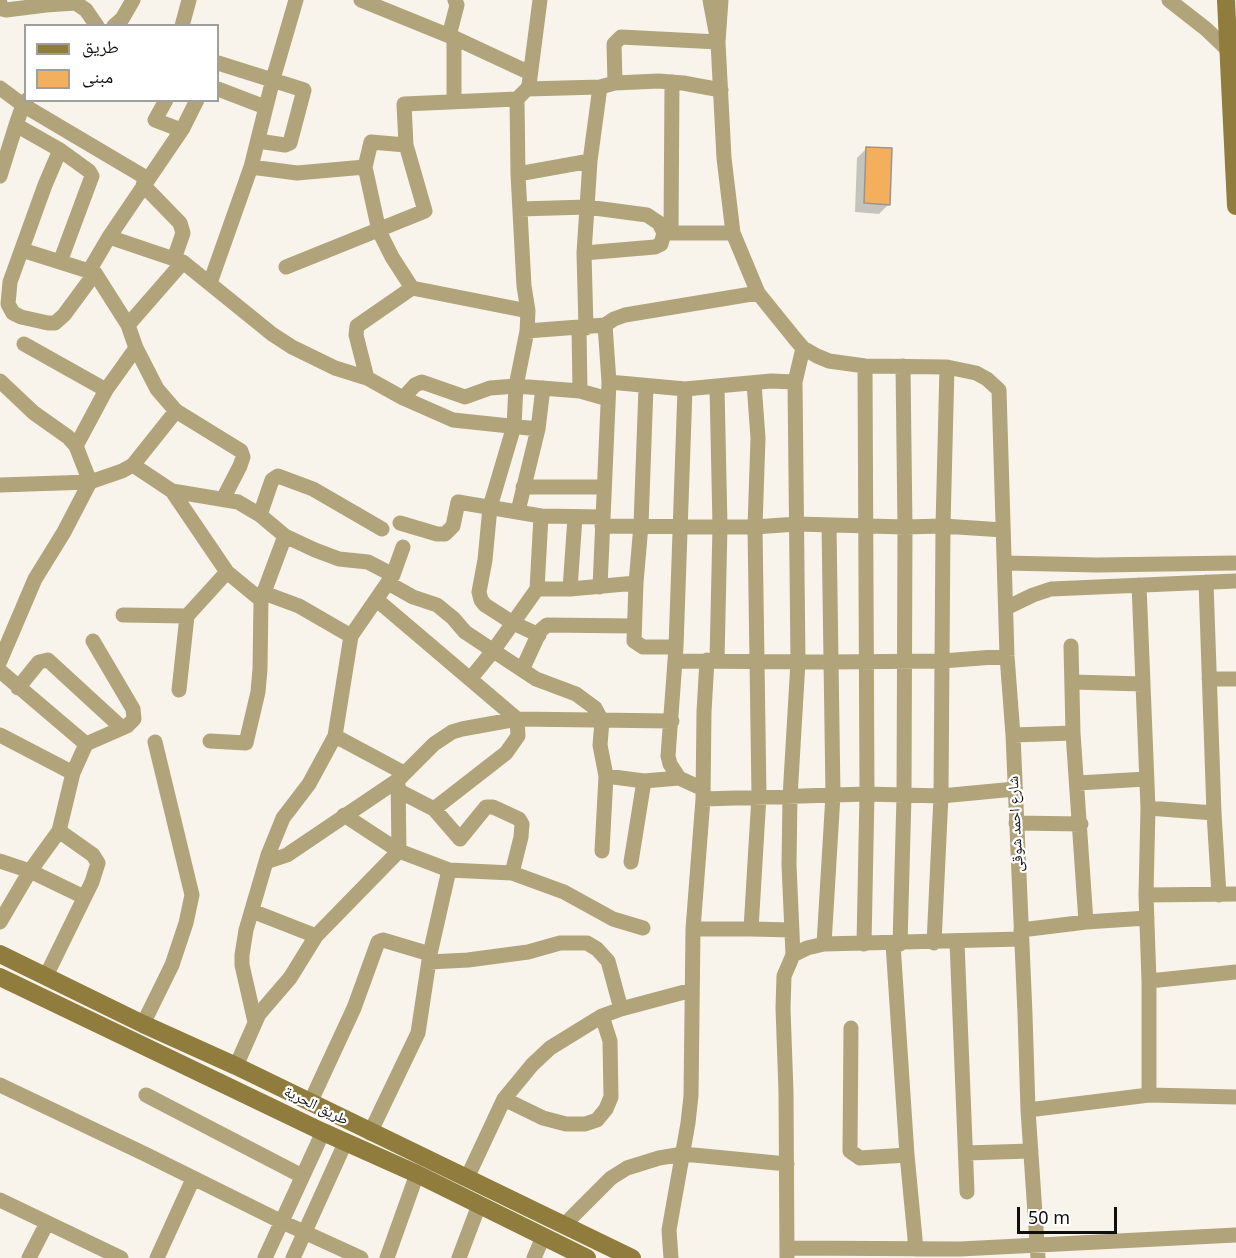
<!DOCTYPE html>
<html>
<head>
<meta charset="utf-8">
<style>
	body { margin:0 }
	#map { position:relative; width:1236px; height:1258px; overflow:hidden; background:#f8f4ec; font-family:"Noto Sans","Noto Naskh Arabic",sans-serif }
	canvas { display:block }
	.legend { position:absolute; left:24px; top:24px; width:195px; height:78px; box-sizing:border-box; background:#fff; border:2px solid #9f9f9e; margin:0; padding:8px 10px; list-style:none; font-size:18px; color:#100f0d }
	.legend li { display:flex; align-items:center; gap:12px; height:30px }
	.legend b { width:30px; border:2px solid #9f9f9e }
	.scale { position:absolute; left:1017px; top:1207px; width:100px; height:27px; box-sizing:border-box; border:3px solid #100f0d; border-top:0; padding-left:8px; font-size:18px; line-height:21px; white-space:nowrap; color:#100f0d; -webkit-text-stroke:4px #fff; paint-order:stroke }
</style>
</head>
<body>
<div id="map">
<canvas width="1236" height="1258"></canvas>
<ul class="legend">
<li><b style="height:8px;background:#907c3c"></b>طريق</li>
<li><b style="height:16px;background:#f3af5b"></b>مبنى</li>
</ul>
<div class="scale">50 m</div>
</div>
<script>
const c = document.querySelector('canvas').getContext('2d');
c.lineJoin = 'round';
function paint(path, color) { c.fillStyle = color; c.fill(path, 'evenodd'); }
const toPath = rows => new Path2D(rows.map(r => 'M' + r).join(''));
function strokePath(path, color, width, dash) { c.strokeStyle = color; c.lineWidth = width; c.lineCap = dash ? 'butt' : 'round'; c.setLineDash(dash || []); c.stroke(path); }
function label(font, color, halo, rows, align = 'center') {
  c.font = font + ' "Noto Sans","Noto Naskh Arabic",sans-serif'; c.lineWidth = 4.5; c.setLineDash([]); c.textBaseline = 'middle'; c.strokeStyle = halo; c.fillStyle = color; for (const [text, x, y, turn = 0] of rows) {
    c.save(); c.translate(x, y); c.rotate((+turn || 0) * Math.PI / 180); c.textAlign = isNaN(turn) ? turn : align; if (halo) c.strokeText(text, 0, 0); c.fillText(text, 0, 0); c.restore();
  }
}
paint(toPath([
	[867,148,889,204,879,214,855,212,857,158]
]), '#0003');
const building = toPath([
	[866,147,892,148,890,205,864,203,866,147]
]);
paint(building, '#f3af5b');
strokePath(building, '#9a958f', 1.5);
strokePath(toPath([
	[361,0,457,39,530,73],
	[721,0,718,42,724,158,733,233,758,293,796,340,803,348,817,356,829,361,865,366,947,367,976,373,987,379,999,390,1007,656,1013,735,1025,1014,1028,1110,1038,1258],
	[1169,0,1206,29,1228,50],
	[0,3,2,9,6,10,46,5,76,3,86,10,97,26],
	[114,26,122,19,133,0],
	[182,26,189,0],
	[449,36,457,5,455,0],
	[454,38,454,101],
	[218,63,304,90,290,143,285,145,258,141],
	[615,83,659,81,683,83,721,90],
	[0,88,23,105,148,179],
	[218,89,265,107],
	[527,89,600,87],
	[166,100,155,120,181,130],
	[16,125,60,150],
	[406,145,371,142,365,167,379,231,392,257,412,288,528,311],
	[251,167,297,173,365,167],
	[518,174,590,161],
	[0,176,16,125,23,105,27,100],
	[143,185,180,223,183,233,174,259],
	[520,209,587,207,647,215,659,223,664,233,661,244,655,247,584,253],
	[671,232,672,82],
	[664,233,733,233],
	[109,237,183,262,272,334,292,347,335,368,367,378,403,398,453,420,538,429],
	[22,250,95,273,128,325,136,348,157,389,176,411,241,451,243,457,240,466,223,499],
	[60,262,92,176,89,171,60,150,45,185,10,282,8,304,13,313,21,317,48,323,55,323,64,315,95,273],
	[286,267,425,211,406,145,404,104,517,99],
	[89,271,109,237,183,128,197,100],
	[210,283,251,167,273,79,296,0],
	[128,325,183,262],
	[579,328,580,391],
	[586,328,584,253,590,161,600,87,615,83,614,44,621,37,718,42,710,0],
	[527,331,605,325,614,319,625,315,758,293],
	[24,344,106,390],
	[367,378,356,335,357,326,412,288],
	[0,381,34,413,68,437,76,446,90,482,64,532,35,579,0,661],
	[609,382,685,389,771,381,795,382],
	[717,387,720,526,717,660],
	[403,398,415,385,422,382,465,397,490,388,516,386,580,391,608,399],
	[76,446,106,390,136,348],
	[133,465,172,491,227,572,261,600],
	[0,485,90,482,122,471,133,465,176,411],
	[523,487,603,487],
	[172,491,238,502,260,515,285,536,315,550,339,559,368,562,393,575],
	[518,511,538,429,543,388],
	[260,515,272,480,278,476,313,489,382,529],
	[400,523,437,534,445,534,453,526,458,502,541,516,603,517],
	[602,526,755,527,797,524,905,527,943,526,1003,530],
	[1005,563,1097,565,1236,563],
	[1206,582,1214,813,1219,895],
	[388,583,413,597,437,605,453,618,465,632,536,679,576,694,595,708,602,721,600,745,606,776,602,851],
	[636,583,634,641,643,647,676,647,668,756,670,764,679,778,703,789],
	[1139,585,1148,808,1146,895,1149,981,1149,1095],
	[600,587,609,382,605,325],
	[537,589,570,589,636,583,641,525,646,387],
	[570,589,575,517],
	[264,593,299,606,351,636],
	[377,600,517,719,518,736,506,753,434,809],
	[1006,608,1033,595,1051,589,1236,581],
	[123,615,187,616],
	[539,635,513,623,485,605,481,600,479,592,485,560,490,507,514,426,516,386,527,331,528,311,524,286,518,174,517,99,527,89,529,85,540,0],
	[1071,646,1073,733,1086,922],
	[676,647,685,389],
	[676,661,830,662,942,661,1007,656],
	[522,670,540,631,547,625,634,626],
	[0,671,86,744],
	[471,678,493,651,537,589,541,516],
	[1209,679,1236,679],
	[1072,682,1143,684],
	[18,688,39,662,48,660,122,728],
	[179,690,187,616,227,572],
	[0,735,73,773],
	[1013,735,1073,733],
	[335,736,404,773],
	[210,741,246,743,258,692,260,669,261,600,285,536],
	[606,776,644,781,631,862],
	[644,781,679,778],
	[1078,783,1146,779],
	[397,790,434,809,460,839,486,807,493,807,519,819,522,824,521,837,512,873],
	[703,799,867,794,941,796,1015,789],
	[1148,808,1214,813],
	[344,815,399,851,449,870,512,873,564,892,613,919,643,928],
	[1016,823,1081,824],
	[0,861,30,871,84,897],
	[266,862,287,855,398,780],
	[1146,895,1236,894],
	[252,911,316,936],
	[0,922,30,871,59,831,73,773,86,744,127,726,134,719,133,709,93,641],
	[693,929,751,929,759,796,755,527,758,438,754,383],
	[751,929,792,930],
	[1021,930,1086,922,1147,918],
	[957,942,967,1192],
	[934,943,941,796,943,526,947,367],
	[824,944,833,795,829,525],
	[864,944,867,794,865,366],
	[893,944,907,1155,916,1249],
	[900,944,904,796,905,527,903,366],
	[793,955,789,865,790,797,798,662,795,382,803,348],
	[429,962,468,960,528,952,560,943,587,943,597,949,608,961,621,1009],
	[46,976,92,882,98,863,93,855,59,831],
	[1149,981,1236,972],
	[255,1022,242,965,242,955,246,930,268,855,283,818,309,784,335,736,351,636,393,575,403,547],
	[143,1024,172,965,186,923,192,895,155,742],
	[851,1028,850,1151,860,1158,907,1155],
	[236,1066,259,1014,290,978,316,936,399,851,398,780,434,744,452,732,462,729,517,719,672,721],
	[0,1085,147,1155,280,1221,361,1258],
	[146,1095,302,1176],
	[504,1099,543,1118,566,1124,585,1124,597,1120,606,1109,611,1097,610,1041,602,1016],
	[310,1103,354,1008,378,942,383,940,430,954],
	[1028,1110,1149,1095,1236,1097],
	[370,1133,418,1033,430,954,449,870],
	[966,1153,1031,1151],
	[467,1178,504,1099,532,1065,550,1048,602,1016,621,1009,692,990],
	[0,1200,121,1258],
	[564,1225,611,1178,627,1168,659,1158,683,1154,787,1164],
	[787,1248,960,1249,1236,1235],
	[29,1258,47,1223],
	[157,1258,193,1179],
	[265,1258,323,1132],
	[293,1258,346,1141],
	[387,1258,417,1174],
	[459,1258,479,1205],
	[534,1258,543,1237],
	[671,1258,669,1230,688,1123,691,1096,693,929,703,799,704,712,707,660],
	[787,1258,786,1092,783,1008,784,976,793,955,807,948,824,944,1021,939]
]), '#b1a47b', 15);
strokePath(toPath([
	[1226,0,1236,206],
	[0,954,143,1024,236,1066,632,1258],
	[0,977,323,1132,417,1174,587,1258]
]), '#907c3c', 18);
label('15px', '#100f0d', '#fff', [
	["شارع احمد شوقى",1016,824,-93],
	["طريق الحرية",316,1106,26]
]);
</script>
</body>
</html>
